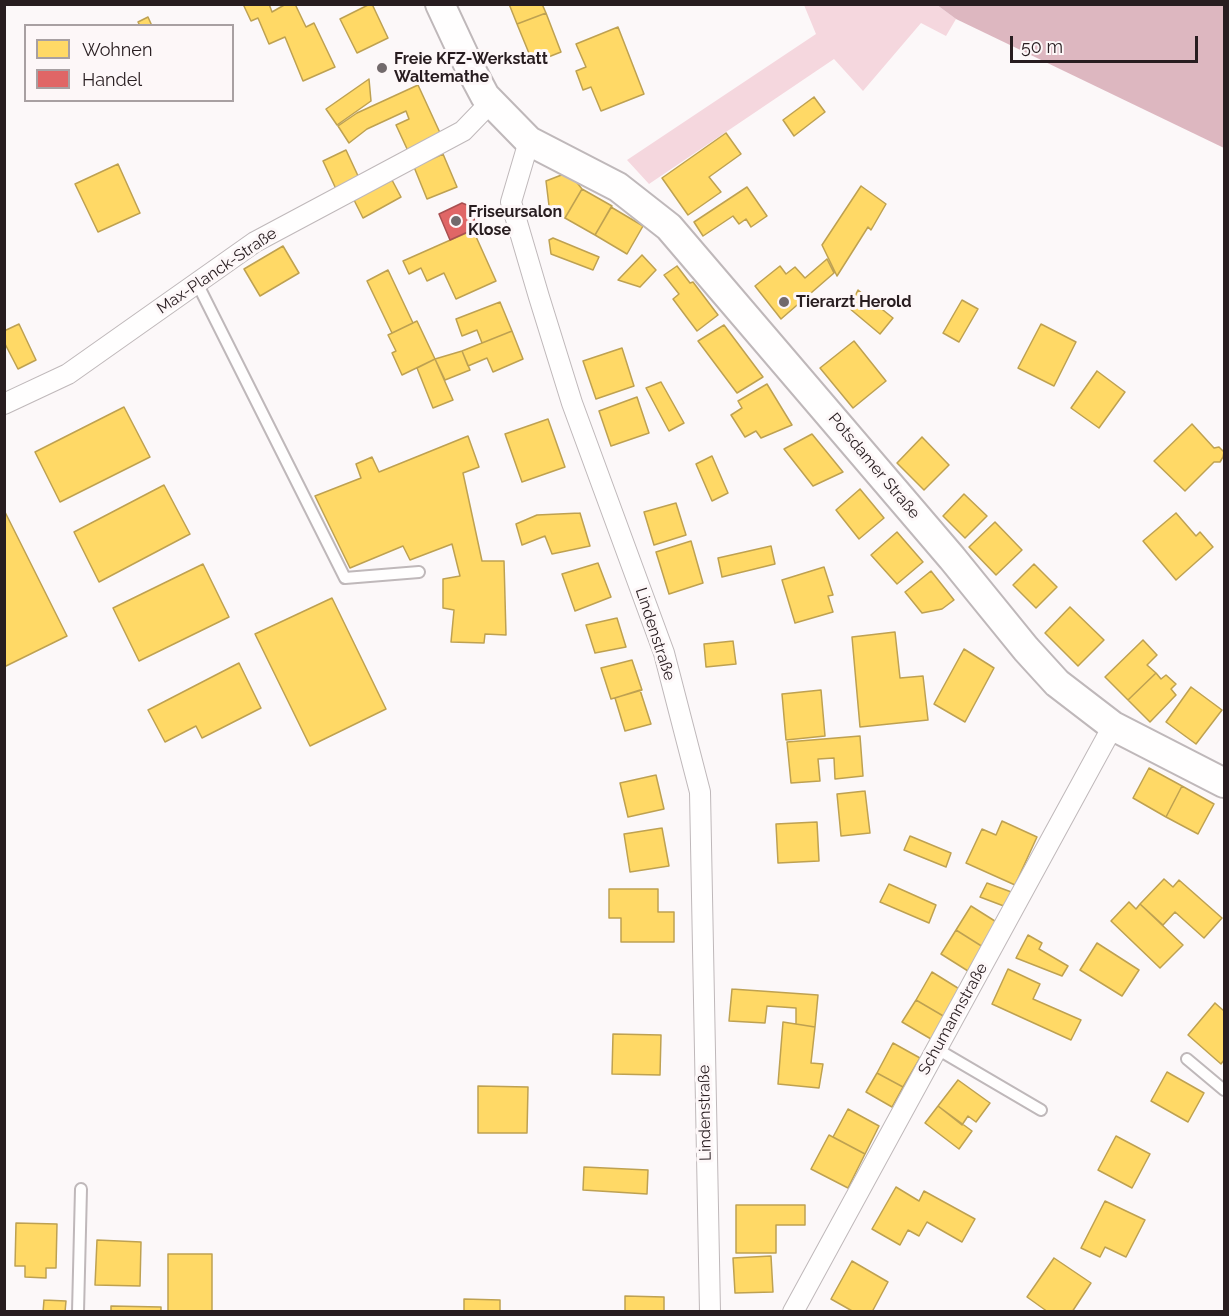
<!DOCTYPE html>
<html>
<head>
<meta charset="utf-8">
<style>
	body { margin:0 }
	#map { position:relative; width:1229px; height:1316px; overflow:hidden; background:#fcf8f9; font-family:Raleway,sans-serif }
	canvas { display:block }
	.frame { position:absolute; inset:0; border:6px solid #281d20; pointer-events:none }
	.legend { position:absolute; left:24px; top:24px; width:210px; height:78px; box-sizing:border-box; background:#fdf7f8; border:2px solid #a8a0a2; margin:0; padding:8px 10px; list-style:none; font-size:18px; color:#281d20 }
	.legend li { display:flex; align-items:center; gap:12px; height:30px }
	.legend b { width:30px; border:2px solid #a8a0a2 }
	.scale { position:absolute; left:1010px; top:36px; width:188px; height:27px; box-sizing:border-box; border:3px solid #281d20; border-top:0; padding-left:8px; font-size:18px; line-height:21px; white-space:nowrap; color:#281d20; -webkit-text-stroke:4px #fdf7f8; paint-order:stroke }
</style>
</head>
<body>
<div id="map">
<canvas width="1229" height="1316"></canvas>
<div class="frame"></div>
<ul class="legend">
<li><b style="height:16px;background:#ffd966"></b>Wohnen</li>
<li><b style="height:16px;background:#e06666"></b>Handel</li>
</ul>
<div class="scale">50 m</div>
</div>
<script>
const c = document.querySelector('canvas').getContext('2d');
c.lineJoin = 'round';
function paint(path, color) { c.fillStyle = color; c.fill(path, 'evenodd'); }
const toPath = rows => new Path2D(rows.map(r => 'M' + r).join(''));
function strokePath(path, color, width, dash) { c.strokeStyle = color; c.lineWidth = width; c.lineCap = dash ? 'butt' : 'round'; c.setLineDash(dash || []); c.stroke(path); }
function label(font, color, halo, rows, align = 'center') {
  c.font = font + ' Raleway,sans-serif'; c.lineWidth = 6; c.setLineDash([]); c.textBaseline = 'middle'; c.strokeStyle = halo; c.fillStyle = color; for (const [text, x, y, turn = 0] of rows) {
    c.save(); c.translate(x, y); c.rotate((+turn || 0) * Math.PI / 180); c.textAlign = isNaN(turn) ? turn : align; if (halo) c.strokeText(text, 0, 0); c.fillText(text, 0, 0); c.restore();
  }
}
paint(toPath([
	[804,5,937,5,956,19,946,36,921,23,863,91,834,59,649,184,627,160,816,34]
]), '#f5d7de');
paint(toPath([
	[937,5,1224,5,1224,148,956,19]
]), '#ddb7c0');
const homes = toPath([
	[243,4,269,4,272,12,286,4,295,4,306,27,314,23,335,67,303,81,285,37,269,44,258,18,251,21,243,4],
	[370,4,372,4,388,38,357,53,340,19,370,4],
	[509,4,542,4,546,13,517,24,509,4],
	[546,13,561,52,533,63,517,24,546,13],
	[148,17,152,26,140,26,138,22,148,17],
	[618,27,644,94,601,111,591,87,583,90,576,71,586,67,576,44,618,27],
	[369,79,371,101,337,125,326,109,369,79],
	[418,85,441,135,408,151,396,125,409,119,406,111,367,129,349,143,338,126,357,113,418,85],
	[814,97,825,112,794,136,783,120,814,97],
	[726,133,741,154,709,177,721,192,688,215,662,178,726,133],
	[346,150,359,178,336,189,323,161,346,150],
	[443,154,457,187,427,199,414,167,443,154],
	[118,164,140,213,98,232,75,184,118,164],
	[564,174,575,180,582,189,565,218,550,214,546,181,564,174],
	[392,180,401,197,363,218,354,200,392,180],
	[861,186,886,204,871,230,868,227,837,276,822,245,861,186],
	[747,187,767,216,751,227,746,219,739,224,733,216,703,236,694,222,747,187],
	[582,189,612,206,595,235,565,218,582,189],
	[611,207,643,226,627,254,595,235,611,207],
	[473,230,496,281,456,299,444,273,427,281,421,268,409,274,403,261,473,230],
	[553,238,599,257,593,270,551,254,549,240,553,238],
	[283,246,299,273,260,296,244,269,283,246],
	[642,255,656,270,640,287,618,280,642,255],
	[827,259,834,273,781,319,755,286,780,266,786,274,795,267,805,278,827,259],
	[677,266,690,283,693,282,718,315,697,331,673,299,679,294,664,275,677,266],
	[388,270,413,323,392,333,367,281,388,270],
	[858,290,893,318,880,334,849,308,858,290],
	[962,300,978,309,959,342,943,333,962,300],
	[500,302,512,331,482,343,477,330,462,336,456,319,500,302],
	[417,321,435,359,402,375,392,353,396,351,388,335,417,321],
	[19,324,36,360,18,369,4,342,4,331,19,324],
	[1041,324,1076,342,1054,386,1018,368,1041,324],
	[724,325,763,377,737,393,698,341,724,325],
	[512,331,523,359,493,372,487,358,468,366,462,351,512,331],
	[854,341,886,381,853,408,820,368,854,341],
	[622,348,634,386,596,399,583,361,622,348],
	[462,351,470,370,445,380,435,359,462,351],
	[435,359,453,400,433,408,417,368,435,359],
	[1097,371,1125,392,1099,428,1071,408,1097,371],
	[661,382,684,423,669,431,646,388,661,382],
	[767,384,792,425,761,438,756,431,745,437,731,415,742,408,738,401,767,384],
	[637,397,649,433,611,446,599,411,637,397],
	[124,407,150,457,60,502,35,452,124,407],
	[548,419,565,467,522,482,505,434,548,419],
	[1192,424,1214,448,1219,447,1224,452,1223,457,1220,462,1214,462,1185,491,1154,461,1192,424],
	[812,434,843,472,813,486,784,449,812,434],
	[468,436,479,467,463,473,482,561,504,561,506,635,485,634,484,643,451,642,454,610,443,608,443,579,460,576,452,544,410,560,403,546,350,568,315,496,361,478,356,464,372,457,379,472,468,436],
	[922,437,949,465,924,490,897,463,922,437],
	[712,456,728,493,712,501,696,464,712,456],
	[164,485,190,534,99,582,74,532,164,485],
	[860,489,884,518,859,539,836,510,860,489],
	[964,494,987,516,965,538,943,516,964,494],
	[676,503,686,535,654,545,644,512,676,503],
	[4,510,67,636,4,667,4,510],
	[580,513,590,546,552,554,545,536,522,545,516,524,537,515,580,513],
	[1176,513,1196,536,1200,532,1213,547,1176,580,1143,541,1176,513],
	[995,522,1022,550,996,575,969,547,995,522],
	[897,532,923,562,897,584,871,555,897,532],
	[691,541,703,583,669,594,656,552,691,541],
	[771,546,775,564,722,577,718,558,771,546],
	[598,563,611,597,575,611,562,574,598,563],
	[203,564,229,617,139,661,113,608,203,564],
	[1034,564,1057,587,1036,608,1013,585,1034,564],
	[824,567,833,595,828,596,833,612,795,623,782,580,824,567],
	[931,571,954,600,942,609,922,613,905,592,931,571],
	[332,598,386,709,310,746,255,634,332,598],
	[1070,607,1104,640,1078,666,1045,633,1070,607],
	[617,618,626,647,595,653,586,625,617,618],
	[895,632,900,678,923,676,928,720,860,727,852,637,895,632],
	[1143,640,1157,655,1147,665,1156,673,1128,700,1105,677,1143,640],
	[733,641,736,664,706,667,704,644,733,641],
	[964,649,994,668,965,722,934,704,964,649],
	[632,660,642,690,611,699,601,668,632,660],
	[239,663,261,708,202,738,196,726,165,742,148,710,239,663],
	[1156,673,1161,679,1166,675,1176,684,1171,689,1176,695,1150,722,1128,700,1156,673],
	[1191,687,1222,710,1196,744,1166,722,1191,687],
	[640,690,651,724,625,731,615,698,640,690],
	[821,690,825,736,786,740,782,694,821,690],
	[860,736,863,776,835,779,834,758,818,759,820,781,791,783,787,742,860,736],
	[1149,768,1182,786,1166,817,1133,798,1149,768],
	[656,775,664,809,628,817,620,783,656,775],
	[1182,786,1214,804,1198,834,1166,817,1182,786],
	[865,791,870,833,841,836,837,794,865,791],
	[1002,821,1037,837,1015,885,966,863,982,829,996,835,1002,821],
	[817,822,819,861,778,863,776,824,817,822],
	[662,828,669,866,630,872,624,834,662,828],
	[910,836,951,853,946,867,904,850,910,836],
	[1164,879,1173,887,1179,880,1222,918,1204,938,1175,912,1163,925,1140,904,1164,879],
	[987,883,1014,893,1009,908,980,897,987,883],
	[889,884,936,905,929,923,880,902,889,884],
	[609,889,658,889,658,912,674,912,674,942,621,942,621,918,609,918,609,889],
	[1129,902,1136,909,1140,904,1183,945,1160,968,1111,921,1129,902],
	[971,906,998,923,983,947,956,930,971,906],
	[956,930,983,947,968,971,941,954,956,930],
	[1028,935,1042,943,1039,949,1068,966,1062,976,1016,958,1028,935],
	[1097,943,1139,970,1122,996,1080,970,1097,943],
	[1008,969,1040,984,1033,999,1081,1020,1071,1040,992,1004,1008,969],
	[932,972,961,990,945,1017,916,1000,932,972],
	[732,989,818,995,815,1027,796,1024,796,1008,767,1006,765,1023,729,1021,732,989],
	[916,1000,945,1017,931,1039,902,1022,916,1000],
	[1215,1003,1224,1011,1224,1060,1221,1064,1188,1035,1215,1003],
	[783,1022,815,1027,811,1063,823,1064,819,1088,778,1084,783,1022],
	[613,1034,661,1035,660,1075,612,1074,613,1034],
	[893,1043,920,1058,903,1087,877,1073,893,1043],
	[1167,1072,1204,1093,1188,1122,1151,1101,1167,1072],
	[877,1073,903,1087,892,1107,866,1092,877,1073],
	[958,1080,990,1103,976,1122,968,1116,962,1125,938,1106,958,1080],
	[478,1086,528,1087,527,1133,478,1133,478,1086],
	[938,1106,972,1131,959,1149,925,1123,938,1106],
	[848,1109,879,1126,865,1154,833,1137,848,1109],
	[829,1135,865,1154,848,1188,811,1169,829,1135],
	[1116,1136,1150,1154,1132,1188,1098,1170,1116,1136],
	[584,1167,648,1170,647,1194,583,1190,584,1167],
	[896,1187,919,1201,924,1191,975,1219,962,1242,927,1222,919,1236,908,1230,900,1245,872,1229,896,1187],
	[1105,1201,1145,1220,1126,1257,1105,1247,1100,1257,1081,1248,1105,1201],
	[736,1205,805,1205,805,1225,776,1225,776,1253,736,1253,736,1205],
	[16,1223,57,1224,56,1268,46,1268,46,1278,25,1277,25,1266,15,1266,16,1223],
	[97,1240,141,1242,140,1286,95,1285,97,1240],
	[168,1254,212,1254,212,1312,168,1312,168,1254],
	[771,1256,773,1292,735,1293,733,1258,771,1256],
	[1054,1258,1091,1283,1072,1312,1048,1312,1027,1297,1054,1258],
	[852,1261,888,1282,872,1312,854,1312,831,1299,852,1261],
	[625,1296,664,1297,664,1312,625,1312,625,1296],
	[464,1299,500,1300,500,1312,464,1312,464,1299],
	[44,1300,66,1301,65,1312,43,1312,44,1300],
	[111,1306,161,1307,161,1312,111,1312,111,1306]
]);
paint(homes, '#ffd966');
strokePath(homes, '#bea151', 1.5);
const shops = toPath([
	[462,203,467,205,476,223,470,231,450,240,439,214,462,203]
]);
paint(shops, '#e06666');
strokePath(shops, '#a95051', 1.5);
const lane = toPath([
	[197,283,345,578,419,572],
	[937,1049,1041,1110],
	[1187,1059,1224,1090],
	[78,1312,81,1189]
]);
const street = toPath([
	[529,141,511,202,539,297,572,403,664,653,700,792,710,1312],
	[4,404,68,374,255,242,463,131,491,102],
	[793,1312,1113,726]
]);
const secondary = toPath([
	[440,4,468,64,485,96,529,141,618,187,669,227,952,558,1026,649,1057,683,1113,726,1224,783]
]);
strokePath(lane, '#bfb8ba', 14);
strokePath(street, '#bfb8ba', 22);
strokePath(secondary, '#bfb8ba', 32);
strokePath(lane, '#fffefe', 10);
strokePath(street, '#fffefe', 20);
strokePath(secondary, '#fffefe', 28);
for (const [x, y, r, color] of [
	[382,68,6,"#726a6c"],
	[456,221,6,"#726a6c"],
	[784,302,6,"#726a6c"]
]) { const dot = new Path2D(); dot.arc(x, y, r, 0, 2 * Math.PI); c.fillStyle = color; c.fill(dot); strokePath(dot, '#fdf7f8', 2); }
label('bold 16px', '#281d20', '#fdf7f8', [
	["Freie KFZ-Werkstatt",394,59],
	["Waltemathe",394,77],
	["Friseursalon",468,212],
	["Klose",468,230],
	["Tierarzt Herold",796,302]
], 'left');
label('16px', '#281d20', '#fdf7f8', [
	["Max-Planck-Straße",217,271,-34],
	["Potsdamer Straße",874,466,50],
	["Lindenstraße",655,634,72],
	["Schumannstraße",953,1019,-61],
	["Lindenstraße",705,1113,-91]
]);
</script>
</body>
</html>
